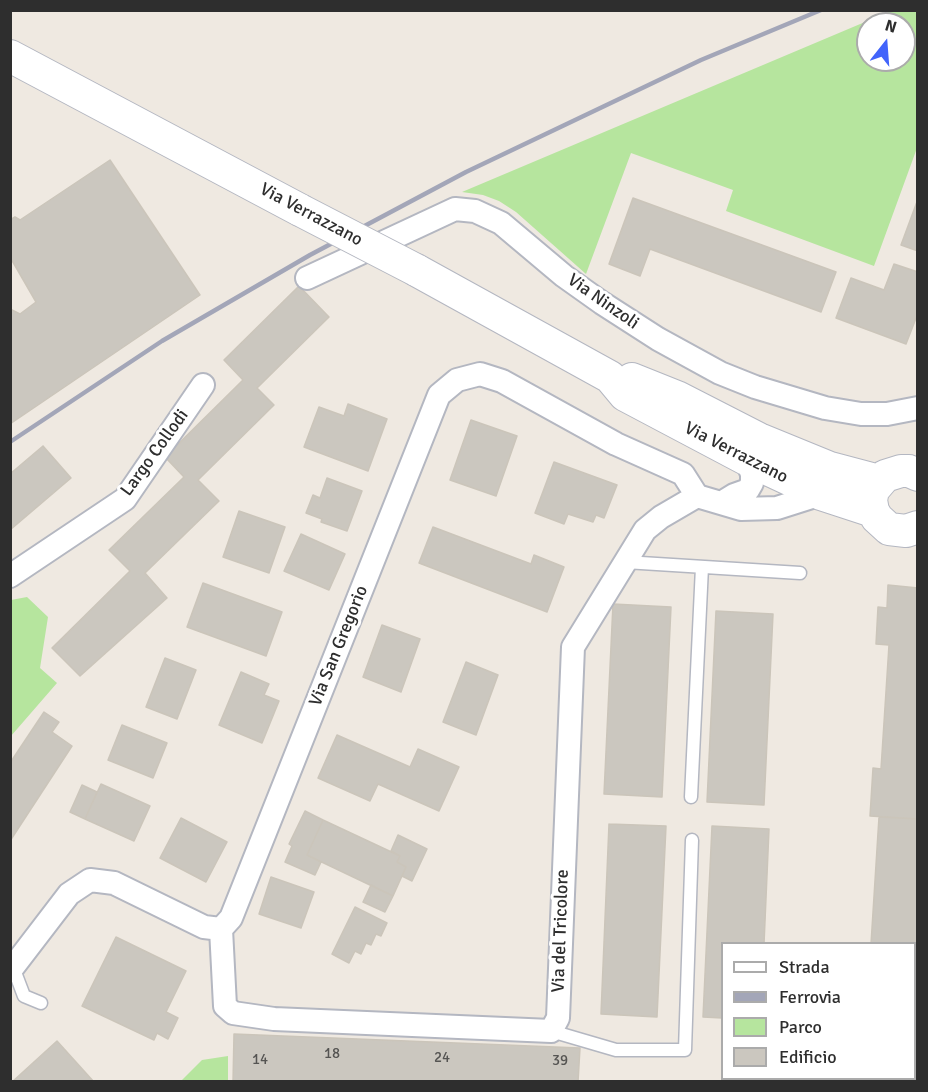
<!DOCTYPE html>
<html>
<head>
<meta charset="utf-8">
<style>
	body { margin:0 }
	#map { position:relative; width:928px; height:1092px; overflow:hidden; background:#efe9e1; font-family:Signika,sans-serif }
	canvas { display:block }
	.frame { position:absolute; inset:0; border:12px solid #2e2e2e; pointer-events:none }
	.legend { position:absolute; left:721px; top:942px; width:195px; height:138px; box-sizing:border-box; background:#fff; border:2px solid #ababab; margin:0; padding:8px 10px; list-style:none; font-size:18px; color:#2e2e2e }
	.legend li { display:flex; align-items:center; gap:12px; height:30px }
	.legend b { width:30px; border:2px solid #ababab }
	.north { position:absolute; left:856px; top:12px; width:60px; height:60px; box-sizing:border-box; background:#fff; border:2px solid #ababab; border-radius:50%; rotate:17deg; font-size:16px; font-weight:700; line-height:24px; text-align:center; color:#2e2e2e }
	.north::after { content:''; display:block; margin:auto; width:21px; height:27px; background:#4264fb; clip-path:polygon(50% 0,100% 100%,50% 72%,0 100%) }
</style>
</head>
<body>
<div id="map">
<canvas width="928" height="1092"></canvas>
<div class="frame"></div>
<ul class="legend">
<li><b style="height:8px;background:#fff"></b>Strada</li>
<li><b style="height:8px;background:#a3a6b8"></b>Ferrovia</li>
<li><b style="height:16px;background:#b6e59e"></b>Parco</li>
<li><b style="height:16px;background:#cbc7bf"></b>Edificio</li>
</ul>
<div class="north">N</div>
</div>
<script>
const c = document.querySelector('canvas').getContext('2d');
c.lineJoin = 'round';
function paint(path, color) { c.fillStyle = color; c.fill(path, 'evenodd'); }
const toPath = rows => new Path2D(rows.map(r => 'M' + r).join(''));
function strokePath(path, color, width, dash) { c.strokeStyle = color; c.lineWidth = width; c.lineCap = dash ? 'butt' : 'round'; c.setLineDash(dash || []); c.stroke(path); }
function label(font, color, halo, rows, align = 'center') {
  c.font = font + ' Signika,sans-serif'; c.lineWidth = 6; c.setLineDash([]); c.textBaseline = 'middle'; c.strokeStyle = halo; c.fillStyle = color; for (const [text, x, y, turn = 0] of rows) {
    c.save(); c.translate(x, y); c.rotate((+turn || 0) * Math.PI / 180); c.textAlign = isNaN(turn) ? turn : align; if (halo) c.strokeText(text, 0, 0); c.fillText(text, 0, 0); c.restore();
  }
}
paint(toPath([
	[891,11,917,11,917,148,874,266,726,211,733,190,631,153,586,274,516,212,499,201,483,195,462,192],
	[868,24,904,24,904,60,868,60],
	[27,597,48,617,40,668,57,683,11,736,11,600],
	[228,1056,228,1081,181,1081,202,1060]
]), '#b6e59e');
const building = toPath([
	[110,160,200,295,10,424,10,309,20,314,36,302,10,257,10,220,15,217,20,220,110,160],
	[633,198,836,272,821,312,650,249,640,276,609,264,633,198],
	[918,199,918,251,901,245,918,199],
	[894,264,918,272,918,313,906,344,836,318,851,278,884,290,894,264],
	[299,286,329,317,257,388,274,405,198,480,219,501,145,573,167,598,80,676,52,648,130,571,109,550,184,477,165,457,243,380,224,360,299,286],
	[348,404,387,419,368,471,304,447,319,407,344,416,348,404],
	[471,420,517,436,496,496,450,480,471,420],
	[43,446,71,478,10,530,10,474,43,446],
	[554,462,617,485,604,518,596,515,593,522,568,514,564,524,535,513,554,462],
	[327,478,362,491,347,531,321,522,322,519,306,513,313,495,320,498,327,478],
	[239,511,285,527,269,573,223,557,239,511],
	[433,527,531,564,534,555,564,567,547,612,419,563,433,527],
	[301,534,345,554,329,590,284,571,301,534],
	[203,583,282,612,266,656,187,627,203,583],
	[888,585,918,588,918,819,870,816,873,768,881,769,889,645,876,644,878,607,887,608,888,585],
	[613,604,671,607,662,797,604,794,613,604],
	[716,611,773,614,764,805,707,802,716,611],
	[382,625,420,639,401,692,363,677,382,625],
	[165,658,196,670,177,719,146,707,165,658],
	[466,662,498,675,476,735,443,722,466,662],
	[241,672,269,684,264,695,279,701,262,743,219,725,241,672],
	[44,712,59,722,52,732,72,746,10,841,10,763,44,712],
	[122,725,167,743,153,778,108,760,122,725],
	[337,735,410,767,418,749,459,767,439,811,378,784,370,801,318,778,337,735],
	[101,784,150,806,134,841,85,819,101,784],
	[82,785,97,792,85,819,70,812,82,785],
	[305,811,323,820,307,855,321,862,315,875,285,862,292,846,289,844,305,811],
	[879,817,918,819,918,1068,914,1068,914,944,871,944,879,817],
	[181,818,227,842,206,882,160,858,181,818],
	[323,820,400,856,397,862,406,867,393,896,307,855,323,820],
	[609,824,666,826,657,1017,601,1014,609,824],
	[712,826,769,829,764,944,722,944,722,1018,703,1017,712,826],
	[398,835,427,849,412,881,402,876,406,867,397,862,400,856,391,851,398,835],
	[271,877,314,892,301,928,259,914,271,877],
	[371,885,393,896,385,912,363,902,371,885],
	[355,907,387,923,381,936,376,934,371,945,366,943,361,954,355,951,349,963,332,954,355,907],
	[116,937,186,971,166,1012,178,1018,168,1039,157,1033,154,1040,82,1006,116,937],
	[234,1034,580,1048,578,1082,233,1082,234,1034],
	[57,1041,94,1082,12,1082,57,1041],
	[914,1068,918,1068,918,1082,869,1082,870,1078,914,1078,914,1068]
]);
paint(building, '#cbc7bf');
strokePath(building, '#cbc5ba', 1.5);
const lane = toPath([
	[625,562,800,573],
	[691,797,702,567],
	[13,967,24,996,41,1003],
	[551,1031,616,1050,685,1050,692,840]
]);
const street = toPath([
	[307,278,455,209,475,211,501,223,564,276,602,303,658,339,720,373,755,387,825,408,861,414,887,414,918,408],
	[721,503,734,495,748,490,752,483,752,474,746,459],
	[10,576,125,499,203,385],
	[221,929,225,1006,233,1013,274,1019,551,1031,558,1018,573,647,645,530,661,517,697,496,741,509,777,508,821,494],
	[10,971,69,894,90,880,114,883,204,927,221,929,231,918,439,395,457,380,480,374,502,381,616,444,683,474,697,496]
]);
const secondary = toPath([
	[10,56,300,210],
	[416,270,610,377,625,395,746,459,821,494,873,511],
	[632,379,677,397,759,439,830,468,879,481],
	[918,475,909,471,901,471,885,476,873,490,871,500,873,511,877,518,889,529,906,531,918,527]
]);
strokePath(lane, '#b4b7c1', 15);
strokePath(street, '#b4b7c1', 26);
strokePath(secondary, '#b4b7c1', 34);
strokePath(lane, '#fff', 12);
strokePath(street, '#fff', 22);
strokePath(secondary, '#fff', 32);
strokePath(toPath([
	[10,442,162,341,310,255,466,172,701,60,821,10]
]), '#a3a6b8', 4.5);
const secondaryBridge = toPath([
	[300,210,416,270]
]);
strokePath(secondaryBridge, '#b4b7c1', 34, []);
strokePath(secondaryBridge, '#fff', 32);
label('15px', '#555452', null, [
	["18",332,1054],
	["24",442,1058],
	["14",260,1060],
	["39",560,1061]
]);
label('18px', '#2e2e2e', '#fff', [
	["Via Verrazzano",311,215,28],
	["Via Ninzoli",603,302,35],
	["Largo Collodi",155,453,-54],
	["Via Verrazzano",736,453,27],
	["Via San Gregorio",339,646,-68],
	["Via del Tricolore",561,931,-88]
]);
</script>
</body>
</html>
